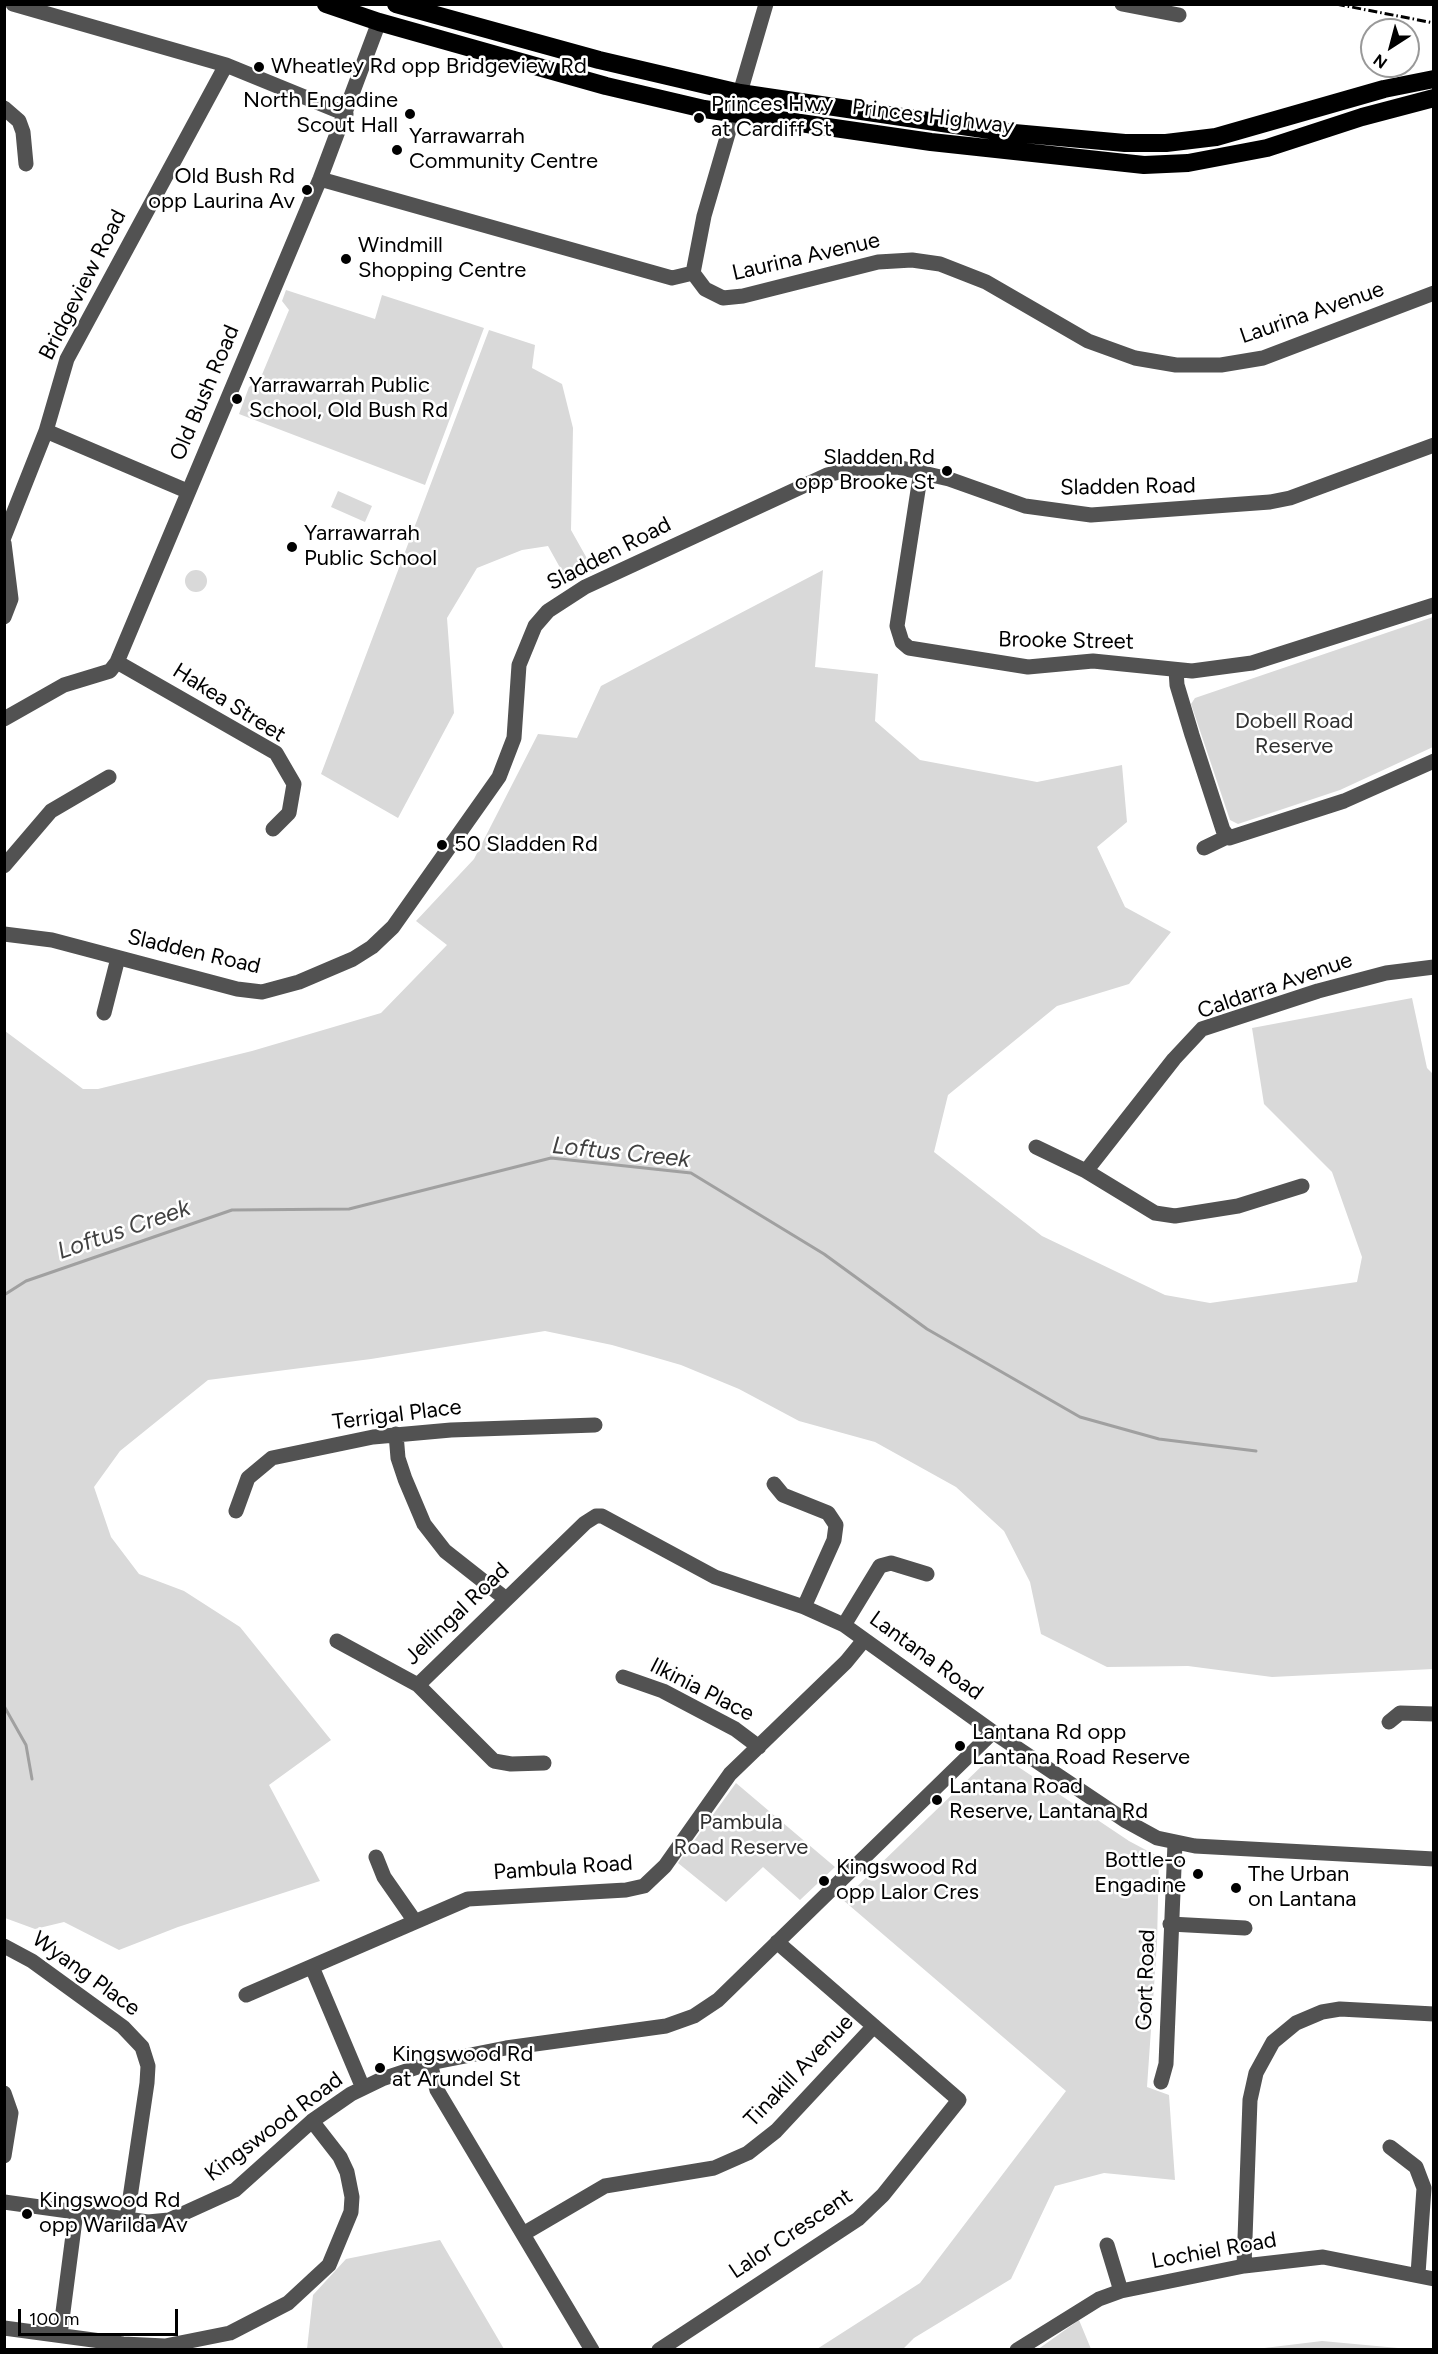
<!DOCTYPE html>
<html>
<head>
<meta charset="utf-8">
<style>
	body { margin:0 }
	#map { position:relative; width:1438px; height:2354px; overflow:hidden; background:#fff; font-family:Figtree,sans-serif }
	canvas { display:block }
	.frame { position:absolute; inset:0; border:6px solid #000; pointer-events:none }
	.north { position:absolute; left:1360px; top:18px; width:60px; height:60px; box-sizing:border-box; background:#fff; border:2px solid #999; border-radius:50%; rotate:216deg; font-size:16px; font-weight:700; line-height:24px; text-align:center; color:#000 }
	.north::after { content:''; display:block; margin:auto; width:21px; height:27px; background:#000; clip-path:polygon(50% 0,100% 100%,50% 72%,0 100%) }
	.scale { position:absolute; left:18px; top:2309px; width:160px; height:27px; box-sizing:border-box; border:3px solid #000; border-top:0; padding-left:8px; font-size:18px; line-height:21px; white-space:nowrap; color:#000; -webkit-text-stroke:4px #fff; paint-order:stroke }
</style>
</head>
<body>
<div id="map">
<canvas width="1438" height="2354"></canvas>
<div class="frame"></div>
<div class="north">N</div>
<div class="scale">100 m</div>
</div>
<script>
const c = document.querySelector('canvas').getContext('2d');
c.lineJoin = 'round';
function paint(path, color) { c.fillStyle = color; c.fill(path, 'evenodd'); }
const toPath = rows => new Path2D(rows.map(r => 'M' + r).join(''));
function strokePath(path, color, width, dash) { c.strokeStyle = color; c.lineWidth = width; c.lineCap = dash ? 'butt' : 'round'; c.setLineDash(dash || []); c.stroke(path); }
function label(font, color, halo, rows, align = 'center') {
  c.font = font + ' Figtree,sans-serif'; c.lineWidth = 5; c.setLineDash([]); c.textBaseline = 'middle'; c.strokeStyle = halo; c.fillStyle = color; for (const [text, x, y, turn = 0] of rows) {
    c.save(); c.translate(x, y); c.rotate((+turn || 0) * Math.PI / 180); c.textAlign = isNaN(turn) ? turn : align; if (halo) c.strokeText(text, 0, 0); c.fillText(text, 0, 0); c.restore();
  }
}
paint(toPath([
	[286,290,375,319,382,295,484,328,425,485,239,414,249,387,261,377,289,310,282,301],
	[489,330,535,345,532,368,562,384,573,428,571,530,594,571,568,582,548,546,522,550,477,568,447,618,454,713,398,818,321,774],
	[338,491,372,506,365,522,331,507],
	'185 581a11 11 0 1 1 22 0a11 11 0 1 1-22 0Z',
	[823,570,815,667,878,674,875,721,920,760,1037,782,1122,765,1127,822,1097,847,1125,907,1171,932,1129,984,1057,1006,948,1095,934,1152,1042,1236,1165,1295,1210,1303,1357,1282,1362,1257,1332,1172,1264,1104,1252,1028,1412,998,1427,1068,1434,1075,1433,1669,1272,1677,1188,1666,1107,1667,1041,1634,1030,1582,1004,1531,956,1487,875,1442,799,1421,739,1389,681,1365,612,1345,545,1331,371,1359,208,1380,120,1451,94,1487,111,1537,139,1574,184,1591,240,1627,331,1740,269,1785,320,1881,178,1927,119,1950,64,1922,35,1929,5,1918,5,1031,83,1089,98,1089,252,1051,381,1013,447,945,416,921,474,859,538,734,577,738,601,686],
	[1433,617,1433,747,1340,790,1238,824,1230,820,1191,704,1195,698],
	[999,1759,1011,1762,1129,1841,1159,1857,1157,1943,1147,2087,1169,2095,1175,2180,1104,2173,1055,2186,1011,2279,914,2338,903,2349,817,2349,920,2283,1066,2091,843,1900,988,1760],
	[736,1783,835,1867,800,1900,763,1867,726,1902,678,1863],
	[440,2240,504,2349,307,2349,313,2295,346,2259],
	[1079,2320,1091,2349,1037,2350],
	[1322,2341,1409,2349,1256,2349]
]), '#d9d9d9');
strokePath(toPath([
	[4,1295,26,1281,232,1210,349,1209,551,1158,691,1173,824,1254,927,1329,1080,1417,1159,1439,1256,1451],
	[4,1706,26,1745,32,1779]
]), '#a0a0a0', 3);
strokePath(toPath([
	[13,4,226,65,346,114],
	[1122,4,1179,15],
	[4,108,19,121,23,132,26,164],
	[320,179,672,278,693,273,705,289,723,298,743,296,878,262,912,260,940,264,986,282,1088,341,1135,358,1176,365,1221,365,1263,358,1434,293],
	[693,273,704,216,766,4],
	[46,431,187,491],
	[921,471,897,626,902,642,909,648,1028,667,1093,661,1192,671,1252,663,1434,605],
	[4,537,46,431,67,359,226,65],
	[4,543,11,599,4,617],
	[117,662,276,753,294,784,289,813,273,829],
	[1176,670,1177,685,1192,735,1223,830,1229,838,1344,801,1434,761],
	[4,719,64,685,110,671,117,662,320,179,379,22],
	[1204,848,1227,837],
	[4,866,51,811,109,777],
	[4,934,52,940,237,989,262,992,299,982,353,959,372,947,393,927,499,777,514,738,519,665,535,626,548,611,585,587,827,475,852,469,897,467,949,479,1025,506,1091,515,1270,502,1290,498,1434,445],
	[104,1013,118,958],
	[1036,1147,1086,1171,1155,1213,1175,1216,1238,1206,1302,1186],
	[1086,1171,1174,1059,1202,1029,1318,991,1386,973,1434,967],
	[396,1434,398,1458,405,1479,424,1524,445,1551,506,1599],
	[774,1484,783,1495,828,1513,836,1525,834,1540,804,1607],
	[236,1511,248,1478,272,1458,373,1437,451,1430,595,1425],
	[844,1625,880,1566,891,1563,927,1574],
	[337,1641,418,1685,585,1523,596,1516,602,1516,715,1577,804,1607,844,1625,993,1732,1126,1821,1157,1838,1195,1846,1434,1859],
	[623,1677,663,1691,735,1729,759,1747],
	[418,1685,494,1761,511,1764,544,1763],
	[1389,1722,1400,1713,1434,1714],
	[376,1857,384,1877,414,1920],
	[1170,1924,1245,1928],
	[4,1946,32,1961,123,2027,142,2047,148,2066,147,2083,127,2218],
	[312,1967,363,2088],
	[246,1995,468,1899,626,1890,644,1886,665,1866,730,1774,846,1662,864,1640],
	[430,2063,437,2090,592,2350],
	[1161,2082,1166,2064,1175,1843],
	[4,2093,11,2113,4,2156],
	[1390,2147,1416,2167,1424,2188,1418,2274],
	[4,2202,148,2222,169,2220,235,2190,312,2121,351,2094,382,2079,430,2063,506,2048,666,2026,694,2016,718,2000,993,1732],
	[523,2234,605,2186,714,2168,748,2153,776,2131,874,2026],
	[1107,2245,1121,2291],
	[1244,2266,1250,2100,1256,2073,1273,2042,1296,2023,1322,2012,1340,2009,1434,2014],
	[4,2328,123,2344,165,2346,230,2333,288,2303,329,2265,351,2212,352,2197,347,2172,340,2157,312,2121],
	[60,2335,76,2212],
	[659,2350,858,2219,883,2195,959,2100,777,1942],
	[1017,2350,1099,2299,1121,2291,1244,2266,1323,2257,1434,2279]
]), '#525252', 15);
strokePath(toPath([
	[326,4,379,22,606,86,704,109,931,142,1144,165,1188,163,1267,148,1362,117,1434,98],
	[396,4,599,60,740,93,1003,132,1125,143,1166,143,1216,137,1384,89,1434,79]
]), '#000', 18);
strokePath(toPath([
	[1336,4,1434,23]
]), '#000', 3, [9, 3, 1.5, 3]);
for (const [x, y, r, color] of [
	[259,67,6,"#000"],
	[410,114,6,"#000"],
	[699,118,6,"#000"],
	[397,150,6,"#000"],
	[307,190,6,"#000"],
	[346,259,6,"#000"],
	[237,399,6,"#000"],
	[947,471,6,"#000"],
	[292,547,6,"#000"],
	[442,845,6,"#000"],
	[960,1746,6,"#000"],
	[937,1800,6,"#000"],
	[1198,1874,6,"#000"],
	[824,1881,6,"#000"],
	[1236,1888,6,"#000"],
	[380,2068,6,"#000"],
	[27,2214,6,"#000"]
]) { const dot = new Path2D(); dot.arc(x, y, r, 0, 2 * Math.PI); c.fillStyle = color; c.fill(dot); strokePath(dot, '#fff', 2); }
label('22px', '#000', '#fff', [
	["Wheatley Rd opp Bridgeview Rd",271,67],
	["North Engadine",398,101,"right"],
	["Scout Hall",398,126,"right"],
	["Princes Hwy",711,105],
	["at Cardiff St",711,130],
	["Yarrawarrah",409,137],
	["Community Centre",409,162],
	["Old Bush Rd",295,177,"right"],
	["opp Laurina Av",295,202,"right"],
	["Windmill",358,246],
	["Shopping Centre",358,271],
	["Yarrawarrah Public",249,386],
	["School, Old Bush Rd",249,411],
	["Sladden Rd",935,458,"right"],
	["opp Brooke St",935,483,"right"],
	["Yarrawarrah",304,534],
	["Public School",304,559],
	["50 Sladden Rd",454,845],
	["Lantana Rd opp",972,1733],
	["Lantana Road Reserve",972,1758],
	["Lantana Road",949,1787],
	["Reserve, Lantana Rd",949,1812],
	["Bottle-o",1186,1861,"right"],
	["Engadine",1186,1886,"right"],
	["Kingswood Rd",836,1868],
	["opp Lalor Cres",836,1893],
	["The Urban",1248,1875],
	["on Lantana",1248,1900],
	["Kingswood Rd",392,2055],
	["at Arundel St",392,2080],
	["Kingswood Rd",39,2201],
	["opp Warilda Av",39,2226]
], 'left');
label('22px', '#000', '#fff', [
	["Princes Highway",933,117,7],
	["Laurina Avenue",806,257,-13],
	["Bridgeview Road",83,285,-63],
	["Laurina Avenue",1312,313,-19],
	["Old Bush Road",205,393,-67],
	["Sladden Road",1128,487,-1],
	["Sladden Road",609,554,-27],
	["Brooke Street",1066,641,1],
	["Hakea Street",229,703,32],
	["Sladden Road",194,952,13],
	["Caldarra Avenue",1275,986,-19],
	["Terrigal Place",397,1415,-7],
	["Jellingal Road",457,1614,-44],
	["Lantana Road",926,1656,36],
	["Ilkinia Place",702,1690,27],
	["Pambula Road",563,1868,-4],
	["Wyang Place",86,1974,36],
	["Gort Road",1146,1980,-88],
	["Tinakill Avenue",799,2071,-46],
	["Kingswood Road",274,2127,-37],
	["Lalor Crescent",791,2234,-34],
	["Lochiel Road",1214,2251,-10]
]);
label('22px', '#303030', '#fff', [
	["Dobell Road",1294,722],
	["Reserve",1294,747],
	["Pambula",741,1823],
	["Road Reserve",741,1848]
]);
label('italic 24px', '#414141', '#fff', [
	["Loftus Creek",621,1153,6],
	["Loftus Creek",124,1230,-19]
]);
</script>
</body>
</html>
